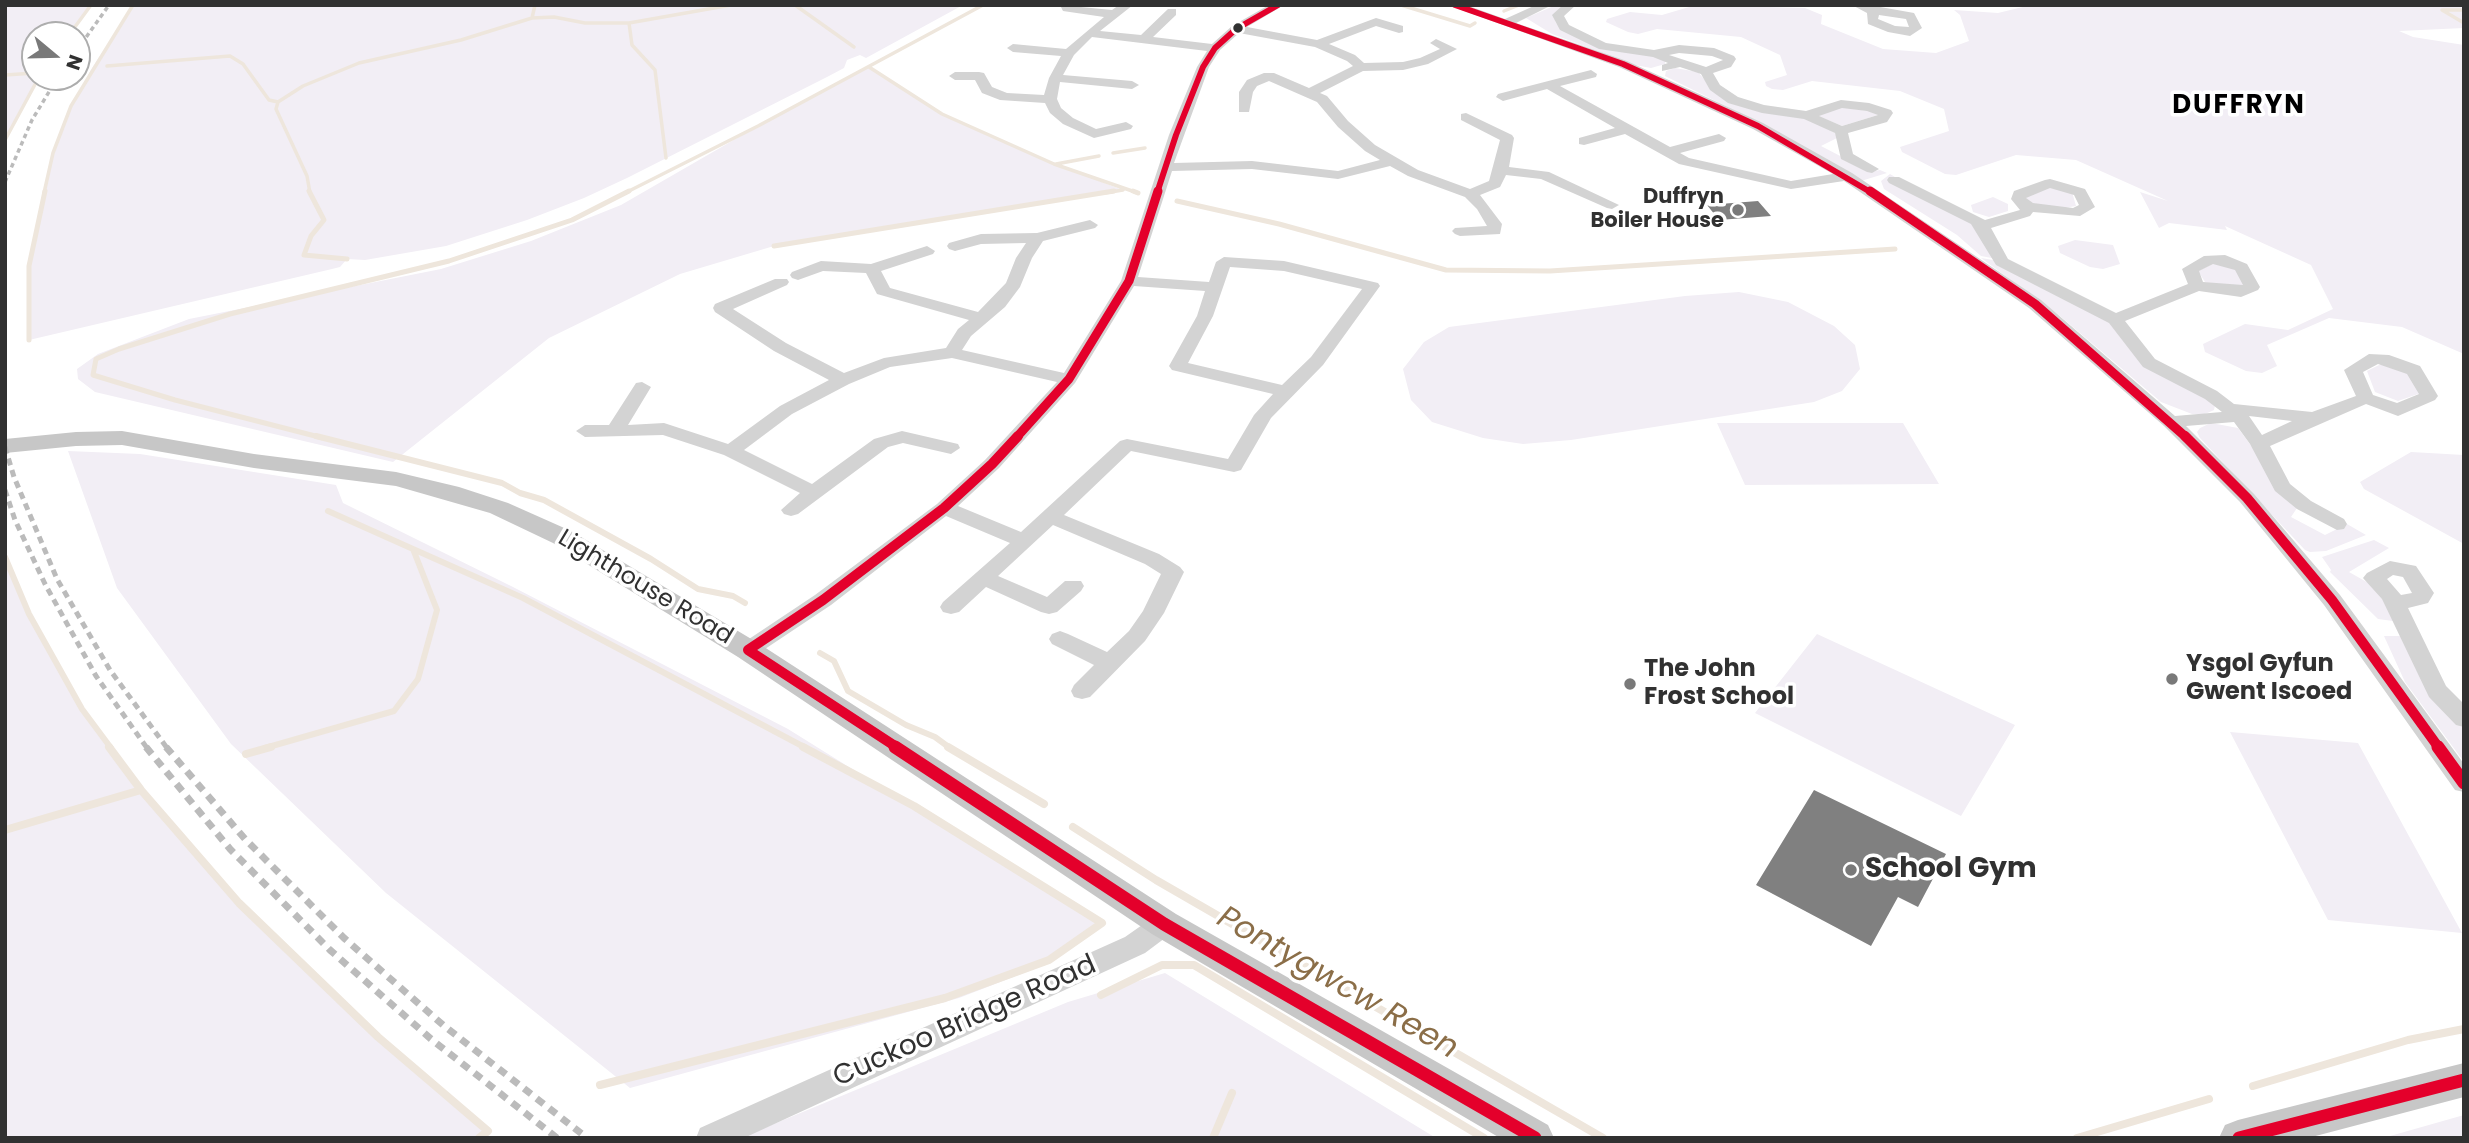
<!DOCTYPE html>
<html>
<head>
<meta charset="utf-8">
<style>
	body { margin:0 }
	#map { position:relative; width:2469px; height:1143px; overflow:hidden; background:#fff; font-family:Poppins,sans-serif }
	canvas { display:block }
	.frame { position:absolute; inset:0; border:7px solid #313131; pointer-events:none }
	.north { position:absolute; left:21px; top:21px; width:70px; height:70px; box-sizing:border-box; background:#fff; border:2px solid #adadad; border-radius:50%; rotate:109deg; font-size:19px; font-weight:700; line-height:28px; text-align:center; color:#313131 }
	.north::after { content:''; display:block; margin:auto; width:24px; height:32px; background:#797979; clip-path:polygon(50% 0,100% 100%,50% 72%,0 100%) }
</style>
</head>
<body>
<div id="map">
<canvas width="2469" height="1143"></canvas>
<div class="frame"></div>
<div class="north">N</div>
</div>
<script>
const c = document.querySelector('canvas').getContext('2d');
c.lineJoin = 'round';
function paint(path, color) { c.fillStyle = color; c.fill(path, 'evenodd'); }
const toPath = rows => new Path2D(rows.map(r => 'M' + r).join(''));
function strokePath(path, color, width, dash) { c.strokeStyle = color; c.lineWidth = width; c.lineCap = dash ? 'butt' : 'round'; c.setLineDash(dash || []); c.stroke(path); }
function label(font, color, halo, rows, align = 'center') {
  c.font = font + ' Poppins,sans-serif'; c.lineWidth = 7; c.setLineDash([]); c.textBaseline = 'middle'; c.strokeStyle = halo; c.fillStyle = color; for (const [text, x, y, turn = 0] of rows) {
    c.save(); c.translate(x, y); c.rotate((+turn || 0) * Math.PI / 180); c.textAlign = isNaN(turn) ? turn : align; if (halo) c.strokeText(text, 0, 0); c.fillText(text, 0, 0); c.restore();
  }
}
paint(toPath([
	[5,5,91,5,69,35,35,35,35,77,39,77,5,140],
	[133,5,963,5,866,58,860,55,847,60,844,68,827,77,627,178,584,198,527,220,446,246,365,260,347,259,340,267,332,269,29,340,29,266,53,153,71,106,92,68],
	[1556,5,1564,5,1554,14,1556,23,1574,36,1656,56,1665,61,1665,64,1651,68,1635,65,1552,34,1526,18],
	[1696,5,1805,8,1822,15,1821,24,1883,49,1936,53,1969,41,1960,15,1954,10,1998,13,2031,5,2464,7,2464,28,2399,31,2413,37,2464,45,2464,354,2402,327,2329,318,2267,345,2277,366,2262,373,2246,371,2205,352,2203,344,2245,324,2288,330,2333,309,2311,265,2225,226,2227,230,2169,223,2159,228,2140,192,2168,201,2076,160,2016,155,1956,175,1945,174,1902,152,1900,147,1949,131,1944,109,1900,91,1812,81,1783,90,1772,89,1766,86,1765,82,1787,75,1780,55,1741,37,1657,29,1638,34,1628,32,1606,22,1607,19,1630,12,1662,15],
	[869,67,942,114,1054,164,1123,190,774,246,680,274,549,338,393,462,95,392,78,379,77,369,98,354,189,319,441,269,531,241,621,205,758,126],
	[1675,68,1698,72,1715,92,1813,121,1835,133,1837,138,1821,146,1871,172,1880,170,1887,173,1861,181,1764,125,1665,76,1666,71],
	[1839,107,1877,112,1878,115,1842,126,1818,116],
	[1890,174,1895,177,1889,180,1971,223,1997,259,1981,256,1957,235,1884,189,1881,181],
	[2050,186,2072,192,2076,206,2064,208,2030,203,2025,198],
	[1993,197,2008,204,2008,211,1989,217,1973,212,1971,205],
	[2075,240,2113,245,2120,264,2103,269,2090,267,2060,253,2058,246],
	[1981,258,1999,261,2108,320,2131,350,2210,398,2215,405,2214,410,2205,414,2192,414,2161,402,2060,316],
	[2214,263,2235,268,2245,285,2215,286,2205,282,2198,271],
	[1739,292,1788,302,1834,326,1855,345,1860,369,1842,391,1814,402,1571,440,1523,444,1483,438,1432,422,1411,400,1403,369,1424,342,1449,327,1685,296],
	[2387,364,2406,369,2421,393,2398,401,2375,392,2367,371,2379,365],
	[1717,423,1903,423,1939,484,1745,485],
	[2211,423,2238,428,2297,508,2291,517,2325,535,2347,524,2366,535,2326,551,2310,552,2305,550,2200,438,2197,432,2200,428],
	[68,451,140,454,336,485,343,503,513,587,788,729,1099,923,1039,967,959,998,630,1088,386,893,231,744,117,588],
	[2411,452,2464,455,2464,544,2364,489,2360,482],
	[2374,540,2389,548,2349,572,2372,585,2381,595,2393,621,2378,619,2330,572,2331,570,2322,557],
	[5,557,29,614,82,709,141,790,239,903,378,1037,488,1131,479,1138,5,1138],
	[1817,634,2015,725,1961,816,1755,713],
	[2384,636,2401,636,2464,726,2464,762,2405,682],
	[2230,732,2358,743,2462,933,2328,920],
	[1165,973,1436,1138,740,1138,1068,1002],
	[2464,1115,2464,1138,2383,1138]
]), '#f2eef5');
strokePath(toPath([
	[795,5,854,47],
	[1401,5,1470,26,1475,23],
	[2464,10,2442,10,2464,23],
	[1504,11,1519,5],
	[532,18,554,17,585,23,629,23,632,45,655,70,666,158],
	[629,23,731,5],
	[69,35,91,5],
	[107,66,230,56,243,64,269,100,278,102],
	[869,67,942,114,1054,164,1138,193],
	[5,75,35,73],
	[5,140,39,77],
	[1113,153,1145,148],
	[1056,164,1099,156],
	[44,193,53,153,71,106,133,5],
	[310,193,307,176,276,109,278,102,303,86,359,63,461,40,532,18,535,5],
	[625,193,758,126,983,5],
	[1104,193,1123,190]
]), '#eee6dc', 3.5);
strokePath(toPath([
	[309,191,324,220,311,236,304,255,347,259],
	[1133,191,1138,193],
	[1177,201,1279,224,1446,270,1550,271,1895,249],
	[774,246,1114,191],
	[29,340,29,266,45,191],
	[323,438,175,400,93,375,96,359,119,349,230,314,449,261,572,220,629,191]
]), '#eee6dc', 5);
strokePath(toPath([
	[316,436,502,483,520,493,544,500,651,559,698,589,733,596,745,603],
	[413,549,523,598,806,748],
	[5,557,29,614,82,709,111,748],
	[820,653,834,661,848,691,906,725,935,737,950,748],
	[265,748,394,711,418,679,437,610,413,549,328,511]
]), '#eee6dc', 6);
strokePath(toPath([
	[109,747,141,790,239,903,378,1037,488,1131,479,1138],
	[948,747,1044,804],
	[246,754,271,747],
	[1073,827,1156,880,1603,1138],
	[5,830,141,790],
	[1101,995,1162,965,1194,965,1484,1138],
	[600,1085,945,998,1049,960,1102,923,914,806,803,747],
	[2253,1086,2408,1040,2464,1029],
	[1213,1138,1232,1093],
	[2077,1138,2209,1099]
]), '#eee6dc', 8);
paint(toPath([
	[1758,201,1771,216,1719,220,1707,205],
	[1814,790,1946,854,1918,907,1898,897,1871,946,1756,885]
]), '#808080');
paint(toPath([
	[1060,5,1112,10,1119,5,1133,5,1100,31,1141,35,1168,9,1176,9,1176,15,1153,37,1212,44,1232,26,1269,5,1284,5,1247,27,1317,40,1376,18,1403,26,1403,32,1399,33,1376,26,1329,44,1355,55,1364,63,1403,62,1420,58,1440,49,1430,43,1436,39,1457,49,1428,64,1403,70,1363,71,1320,93,1327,96,1348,121,1375,145,1418,170,1470,189,1489,181,1500,140,1461,120,1461,114,1466,113,1512,135,1514,138,1509,167,1549,172,1619,205,1612,209,1607,208,1541,179,1506,175,1500,187,1480,195,1502,224,1500,234,1460,236,1455,234,1452,231,1455,228,1487,226,1477,209,1465,197,1408,176,1390,166,1338,179,1252,169,1172,171,1138,277,1209,282,1216,262,1224,257,1284,261,1378,283,1380,286,1323,365,1271,418,1241,470,1234,472,1131,451,1064,515,1159,554,1180,567,1184,572,1164,613,1145,641,1090,697,1082,699,1074,697,1071,691,1074,685,1094,665,1052,644,1049,639,1052,634,1060,631,1068,634,1107,652,1129,631,1143,611,1161,574,1145,564,1053,525,998,576,1047,597,1065,581,1081,581,1084,586,1081,591,1057,612,1049,614,1041,612,986,587,959,612,951,614,943,612,940,607,943,602,1010,543,946,516,831,605,756,655,748,658,740,655,737,650,740,645,815,595,937,504,985,460,1057,382,952,358,890,367,849,384,792,414,744,450,812,484,874,439,902,431,958,444,960,448,951,454,903,443,888,447,798,514,791,516,784,514,781,510,800,493,724,455,663,435,585,437,576,431,585,425,609,425,636,383,642,382,651,387,628,425,664,423,728,444,780,406,829,380,774,351,715,312,713,308,715,304,775,279,787,279,789,282,787,285,733,309,786,343,844,373,884,358,946,348,958,329,969,320,877,294,866,273,823,271,798,280,792,278,790,275,792,272,821,261,871,264,927,246,935,251,933,254,881,271,890,288,978,312,1006,283,1016,258,1026,243,981,244,955,251,949,249,947,246,949,243,981,234,1037,233,1090,220,1098,225,1095,228,1043,241,1032,258,1020,287,1005,307,971,336,962,350,1064,373,1121,281,1169,135,1197,67,1207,51,1092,37,1074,55,1063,75,1132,81,1139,85,1132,89,1060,82,1057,99,1061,108,1073,118,1096,129,1126,122,1133,126,1131,129,1094,138,1063,124,1050,113,1045,103,1000,100,982,93,975,80,955,80,949,76,955,72,979,72,984,73,992,87,1007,93,1044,95,1049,78,1061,56,1013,52,1007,48,1013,44,1066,49,1104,17,1063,11,1060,5],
	[1239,33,1315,47,1347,61,1353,66,1309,88,1274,73,1264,73,1247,80,1239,92,1239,112,1249,112,1253,92,1257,86,1269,81,1317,102,1338,127,1365,151,1380,160,1338,171,1252,161,1174,163,1209,67,1220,50,1239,33],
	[1230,267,1284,271,1362,289,1311,357,1282,385,1188,363,1213,316,1230,267],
	[1134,286,1205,291,1197,316,1169,366,1172,370,1273,394,1254,415,1228,459,1127,439,1120,441,1021,532,958,506,999,468,1075,383,1134,286],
	[1448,5,1466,5,1505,19,1536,5,1552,5,1516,23,1627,61,1763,123,1852,173,2041,300,2175,416,2222,412,2205,399,2143,367,2109,323,1996,265,1971,224,1889,183,1887,180,1889,177,1899,177,1985,220,2020,210,2011,199,2014,191,2045,180,2050,179,2085,189,2095,207,2080,216,2033,212,2030,216,1991,228,2008,259,2116,313,2188,284,2182,269,2204,256,2225,255,2247,264,2260,287,2258,290,2241,297,2199,291,2125,321,2155,359,2217,391,2234,404,2312,412,2356,396,2344,370,2369,354,2389,355,2420,366,2438,396,2435,400,2398,416,2366,404,2270,446,2290,484,2311,501,2344,519,2347,524,2344,529,2337,530,2297,509,2275,491,2250,444,2234,422,2186,426,2254,494,2340,595,2464,764,2464,792,2455,790,2324,605,2240,502,2164,426,2029,308,1844,181,1791,189,1679,164,1625,134,1584,145,1579,144,1579,138,1615,128,1547,89,1503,101,1496,97,1498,94,1591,70,1597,74,1596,77,1560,86,1670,147,1719,134,1726,138,1724,141,1680,153,1689,158,1791,181,1833,174,1753,129,1619,67,1448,5],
	[2050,188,2074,195,2079,205,2073,208,2033,203,2026,198,2050,188],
	[2213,264,2235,270,2243,285,2203,282,2199,271,2213,264],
	[2378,364,2407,374,2419,394,2397,403,2373,395,2363,372,2378,364],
	[2249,416,2292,421,2262,435,2249,416],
	[1563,5,1576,5,1564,16,1569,25,1606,43,1654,50,1679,45,1714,48,1734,56,1736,59,1731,67,1713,73,1720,85,1738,97,1764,105,1806,111,1841,100,1869,103,1891,110,1893,113,1887,122,1848,133,1853,154,1879,169,1872,173,1867,172,1841,159,1835,133,1804,119,1762,113,1728,103,1710,90,1701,74,1680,67,1662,71,1662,65,1668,63,1653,57,1599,49,1560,30,1552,15,1563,5],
	[1679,53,1712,56,1723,60,1706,67,1669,55,1679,53],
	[1842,108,1867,111,1878,115,1842,126,1819,116,1842,108],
	[1852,5,1869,5,1914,13,1922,28,1910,36,1888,32,1868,24,1867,13,1852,5],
	[1879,15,1906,19,1909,27,1895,26,1878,19,1879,15],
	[2390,561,2416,566,2434,593,2428,603,2408,608,2446,686,2464,704,2464,727,2456,725,2429,697,2382,599,2363,578,2367,573,2390,561],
	[2393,575,2403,577,2412,593,2401,595,2387,579,2393,575],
	[1164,913,1173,916,1177,924,1173,932,1145,953,744,1138,696,1138,700,1128,1125,937,1155,916,1164,913]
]), '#d3d3d3');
paint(toPath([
	[122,431,254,454,396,472,459,487,508,503,571,531,758,643,1176,914,1548,1125,1554,1138,1500,1138,1152,934,738,657,553,543,490,513,396,486,254,468,122,445,76,446,5,453,5,439,76,432,122,431],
	[2464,1063,2464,1097,2308,1138,2219,1138,2225,1125,2238,1120,2464,1063]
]), '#c7c7c7');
strokePath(toPath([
	[77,50,109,5],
	[5,182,32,120,58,77]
]), '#bbb', 3.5, [4.5, 3.5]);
strokePath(toPath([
	[5,447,14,477,57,579,110,670,167,748],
	[5,490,15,520,45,584,96,676,147,748]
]), '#bbb', 5, [7, 5]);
strokePath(toPath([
	[146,747,230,849,330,950,431,1039,557,1138],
	[166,747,245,839,344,938,443,1025,587,1138]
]), '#bbb', 7, [9, 7]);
strokePath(toPath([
	[1455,5,1623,64,1758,126,1872,193],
	[1157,193,1176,135,1203,67,1215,48,1236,29,1278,5]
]), '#e4002b', 6);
strokePath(toPath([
	[1870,191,2035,304,2187,438],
	[1016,438,1069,379,1129,281,1158,191]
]), '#e4002b', 9);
strokePath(toPath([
	[2185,436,2247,498,2332,600,2439,748],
	[898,748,748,650,823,600,944,508,992,464,1018,436]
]), '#e4002b', 10);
strokePath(toPath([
	[895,747,1164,924,1535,1138],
	[2438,747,2464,783],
	[2239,1138,2464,1080]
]), '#e4002b', 13);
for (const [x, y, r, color] of [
	[1238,28,6,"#313131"],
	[1738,210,7,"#797979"],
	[2172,679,7,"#797979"],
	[1630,684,7,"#797979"],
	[1851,870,7,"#797979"]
]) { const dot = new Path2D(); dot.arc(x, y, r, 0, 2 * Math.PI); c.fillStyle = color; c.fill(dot); strokePath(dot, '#fff', 2.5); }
label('bold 21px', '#313131', '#fff', [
	["Duffryn",1724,198],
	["Boiler House",1724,222]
], 'right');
label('24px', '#313131', '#fff', [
	["Lighthouse Road",645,588,31]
]);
label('bold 24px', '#313131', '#fff', [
	["Ysgol Gyfun",2186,665],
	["Gwent Iscoed",2186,693],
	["The John",1644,670],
	["Frost School",1644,698]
], 'left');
c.letterSpacing = '2px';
label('bold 26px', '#000', '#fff', [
	["DUFFRYN",2239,106]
]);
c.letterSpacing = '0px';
label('bold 28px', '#313131', '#fff', [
	["School Gym",1865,870]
], 'left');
label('28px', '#313131', '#fff', [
	["Cuckoo Bridge Road",965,1022,-24]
]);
label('italic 32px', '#8b6e48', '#fff', [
	["Pontygwcw Reen",1337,984,30]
]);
</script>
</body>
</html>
